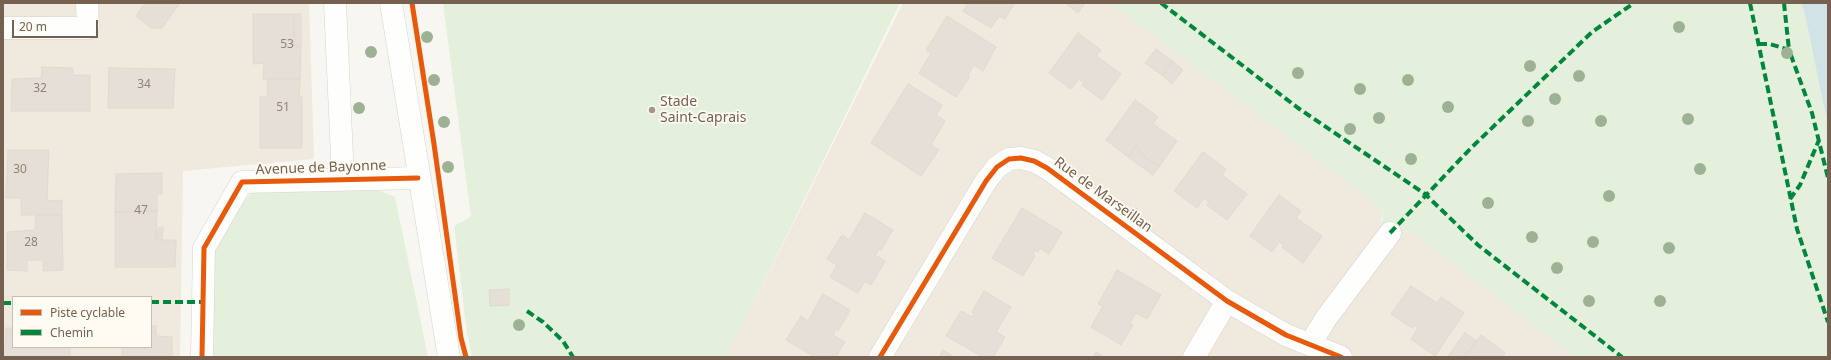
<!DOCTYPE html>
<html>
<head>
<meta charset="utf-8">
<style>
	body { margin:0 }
	#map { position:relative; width:1831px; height:360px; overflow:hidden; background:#f8f6f0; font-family:"Noto Sans",sans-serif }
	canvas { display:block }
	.frame { position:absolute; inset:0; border:4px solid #766150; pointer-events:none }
	.legend { position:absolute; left:12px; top:296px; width:140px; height:52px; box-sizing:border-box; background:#fefbf3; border:1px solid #c8bdb2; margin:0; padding:5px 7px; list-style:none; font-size:12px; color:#766150 }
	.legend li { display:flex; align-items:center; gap:8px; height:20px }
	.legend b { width:20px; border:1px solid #c8bdb2 }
	.scale { position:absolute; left:12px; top:20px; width:86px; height:18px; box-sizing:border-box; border:2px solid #766150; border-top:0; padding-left:5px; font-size:12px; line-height:14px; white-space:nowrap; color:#766150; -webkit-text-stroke:3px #fefbf3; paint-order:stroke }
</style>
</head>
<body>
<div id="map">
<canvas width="1831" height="360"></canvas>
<div class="frame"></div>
<ul class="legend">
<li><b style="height:5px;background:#e8590c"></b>Piste cyclable</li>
<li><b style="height:5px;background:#00873e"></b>Chemin</li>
</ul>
<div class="scale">20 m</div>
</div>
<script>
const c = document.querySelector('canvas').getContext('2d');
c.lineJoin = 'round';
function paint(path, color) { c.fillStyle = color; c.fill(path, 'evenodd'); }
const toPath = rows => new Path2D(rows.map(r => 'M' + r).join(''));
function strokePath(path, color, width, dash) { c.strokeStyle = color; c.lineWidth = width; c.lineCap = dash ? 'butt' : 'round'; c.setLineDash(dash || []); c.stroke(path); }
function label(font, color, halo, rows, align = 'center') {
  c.font = font + ' "Noto Sans",sans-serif'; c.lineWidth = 3.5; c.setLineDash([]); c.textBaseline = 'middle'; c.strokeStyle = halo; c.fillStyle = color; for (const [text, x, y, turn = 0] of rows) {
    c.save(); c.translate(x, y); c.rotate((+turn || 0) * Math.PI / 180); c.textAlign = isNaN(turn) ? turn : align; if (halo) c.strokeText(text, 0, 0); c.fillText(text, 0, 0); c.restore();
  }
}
paint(toPath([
	[3,3,309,3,314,159,183,171,180,357,3,357],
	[13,297,151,297,151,347,13,347],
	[903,3,1110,3,1385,211,1380,221,1402,236,1407,231,1412,232,1574,357,725,357,746,319]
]), '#f0e9de');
paint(toPath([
	[443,3,900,3,746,319,725,357,472,357,467,333,454,226,471,217],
	[1110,3,1828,3,1828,357,1574,357,1412,232,1407,231,1402,236,1397,238,1390,233,1380,225,1385,211],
	[373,188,395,197,428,357,212,357,215,251,240,204,254,191]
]), '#e4efdc');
paint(toPath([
	[1801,3,1828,3,1828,126,1805,14]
]), '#d2e3e8');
const building = toPath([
	[145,3,180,3,162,28,151,28,136,16,145,3],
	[968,3,1015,3,1005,19,999,16,991,28,963,11,968,3],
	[1065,3,1085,3,1078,13,1065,3],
	[253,14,294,14,294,46,301,46,300,79,263,79,264,63,253,64,253,14],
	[294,14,301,14,301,46,294,46,294,14],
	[947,16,996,47,983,71,974,65,968,75,969,78,956,97,919,73,931,53,926,50,947,16],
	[1078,33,1101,50,1096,56,1121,74,1102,100,1082,85,1084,83,1079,79,1071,89,1049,73,1078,33],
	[1156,49,1172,61,1162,75,1145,63,1156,49],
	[1172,61,1183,70,1172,84,1162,75,1172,61],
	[42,67,73,68,73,75,90,75,90,111,11,111,12,79,41,78,42,67],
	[109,68,175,69,173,108,108,108,109,68],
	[267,79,300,79,299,97,302,97,302,148,260,148,260,97,268,96,267,79],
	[908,84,942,105,936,115,945,121,931,145,939,150,921,176,871,143,908,84],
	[1135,100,1158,117,1153,124,1177,141,1159,167,1139,152,1141,150,1136,146,1128,157,1106,140,1135,100],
	[1136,146,1141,150,1139,152,1159,167,1153,175,1128,157,1136,146],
	[8,150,49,150,47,201,62,200,62,215,21,215,21,198,6,198,8,150],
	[1203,152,1226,169,1222,175,1247,194,1227,220,1207,205,1209,202,1204,198,1197,208,1174,191,1203,152],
	[162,173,162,194,157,194,157,211,115,212,116,174,162,173],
	[1279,195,1301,211,1296,218,1322,236,1303,263,1282,247,1284,245,1279,242,1272,252,1250,236,1279,195],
	[1022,208,1062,232,1049,254,1040,248,1038,252,1035,250,1033,254,1035,256,1023,276,992,258,1022,208],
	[157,211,156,240,176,240,175,267,115,267,115,212,157,211],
	[865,213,893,230,881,250,879,249,875,255,885,261,871,285,865,281,858,293,830,277,837,265,827,259,842,235,849,240,865,213],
	[36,215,62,215,63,270,43,271,43,260,27,260,27,271,7,270,7,232,35,230,36,215],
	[163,227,162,240,156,240,158,228,163,227],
	[1117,270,1161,295,1147,319,1136,313,1130,323,1133,325,1121,345,1091,327,1103,306,1098,304,1117,270],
	[1411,286,1437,303,1441,297,1464,313,1435,356,1411,339,1418,328,1414,325,1412,328,1391,314,1411,286],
	[509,289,509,305,490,306,489,290,509,289],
	[984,291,1011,307,996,332,1005,337,993,357,983,357,946,336,961,311,972,317,974,313,972,312,984,291],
	[823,294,850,310,838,331,836,329,833,335,845,342,836,357,815,357,786,340,801,316,808,321,823,294],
	[151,326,156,326,156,336,172,337,172,357,122,357,122,347,151,347,151,326],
	[6,328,13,328,13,347,70,347,70,357,3,357,3,350,5,350,6,328],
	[1465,333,1477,341,1464,357,1447,357,1465,333],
	[1481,335,1505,353,1502,357,1464,357,1481,335],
	[943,350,954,357,939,357,943,350],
	[1096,352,1104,357,1093,357,1096,352]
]);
paint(building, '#e5dfd7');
strokePath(building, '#e0dad2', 1);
const minor = toPath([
	[335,3,343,179],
	[391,3,449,357],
	[3,28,88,28,87,3],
	[1310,344,1327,317,1390,233],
	[202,357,204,248,242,182,418,178],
	[880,357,986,181,997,167,1009,159,1021,158,1034,161,1047,168,1227,301,1286,335,1341,357],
	[1194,357,1227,301]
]);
strokePath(minor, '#d7d3ce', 23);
strokePath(minor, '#fefefd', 22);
strokePath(toPath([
	[1161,3,1298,108,1425,194,1478,245,1622,357],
	[1750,3,1797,229,1828,322],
	[1784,3,1789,50],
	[1759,44,1770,44,1789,50,1812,113,1828,178],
	[1790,199,1800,185,1819,140],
	[1390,233,1471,148,1592,32,1634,3],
	[151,302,203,302],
	[3,303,13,303],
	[527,311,543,322,563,341,573,357]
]), '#00873e', 4, [8, 4]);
strokePath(toPath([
	[412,3,434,144,461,338,466,357],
	[202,357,204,248,242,182,418,178],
	[880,357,986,181,997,167,1009,159,1021,158,1034,161,1047,168,1227,301,1286,335,1341,357]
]), '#e8590c', 5);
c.fillStyle = '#9db294';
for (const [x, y] of [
	[1679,27],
	[427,37],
	[371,52],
	[1787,53],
	[1530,66],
	[1298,73],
	[1579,76],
	[434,80],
	[1408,80],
	[1360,89],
	[1555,99],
	[1448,107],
	[359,108],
	[1379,118],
	[1688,119],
	[1528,121],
	[1601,121],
	[444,122],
	[1350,129],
	[1411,159],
	[448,167],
	[1700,169],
	[1609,196],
	[1488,203],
	[1532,237],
	[1593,242],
	[1669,248],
	[1557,268],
	[1589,301],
	[1660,301],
	[519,325]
]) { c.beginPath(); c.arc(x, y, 6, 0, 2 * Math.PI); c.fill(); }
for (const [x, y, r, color] of [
	[652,110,4,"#a49588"]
]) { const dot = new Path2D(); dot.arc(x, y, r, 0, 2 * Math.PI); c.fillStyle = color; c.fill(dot); strokePath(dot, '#fefbf3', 1.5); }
label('12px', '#948274', null, [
	["53",287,45],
	["34",144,85],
	["32",40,89],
	["51",283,108],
	["30",20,170],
	["47",141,211],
	["28",31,243]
]);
label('14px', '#766150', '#fefbf3', [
	["Stade",660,102],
	["Saint-Caprais",660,118]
], 'left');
label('14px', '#766150', '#fefbf3', [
	["Avenue de Bayonne",321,168,-2],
	["Rue de Marseillan",1103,195,36]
]);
</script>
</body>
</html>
